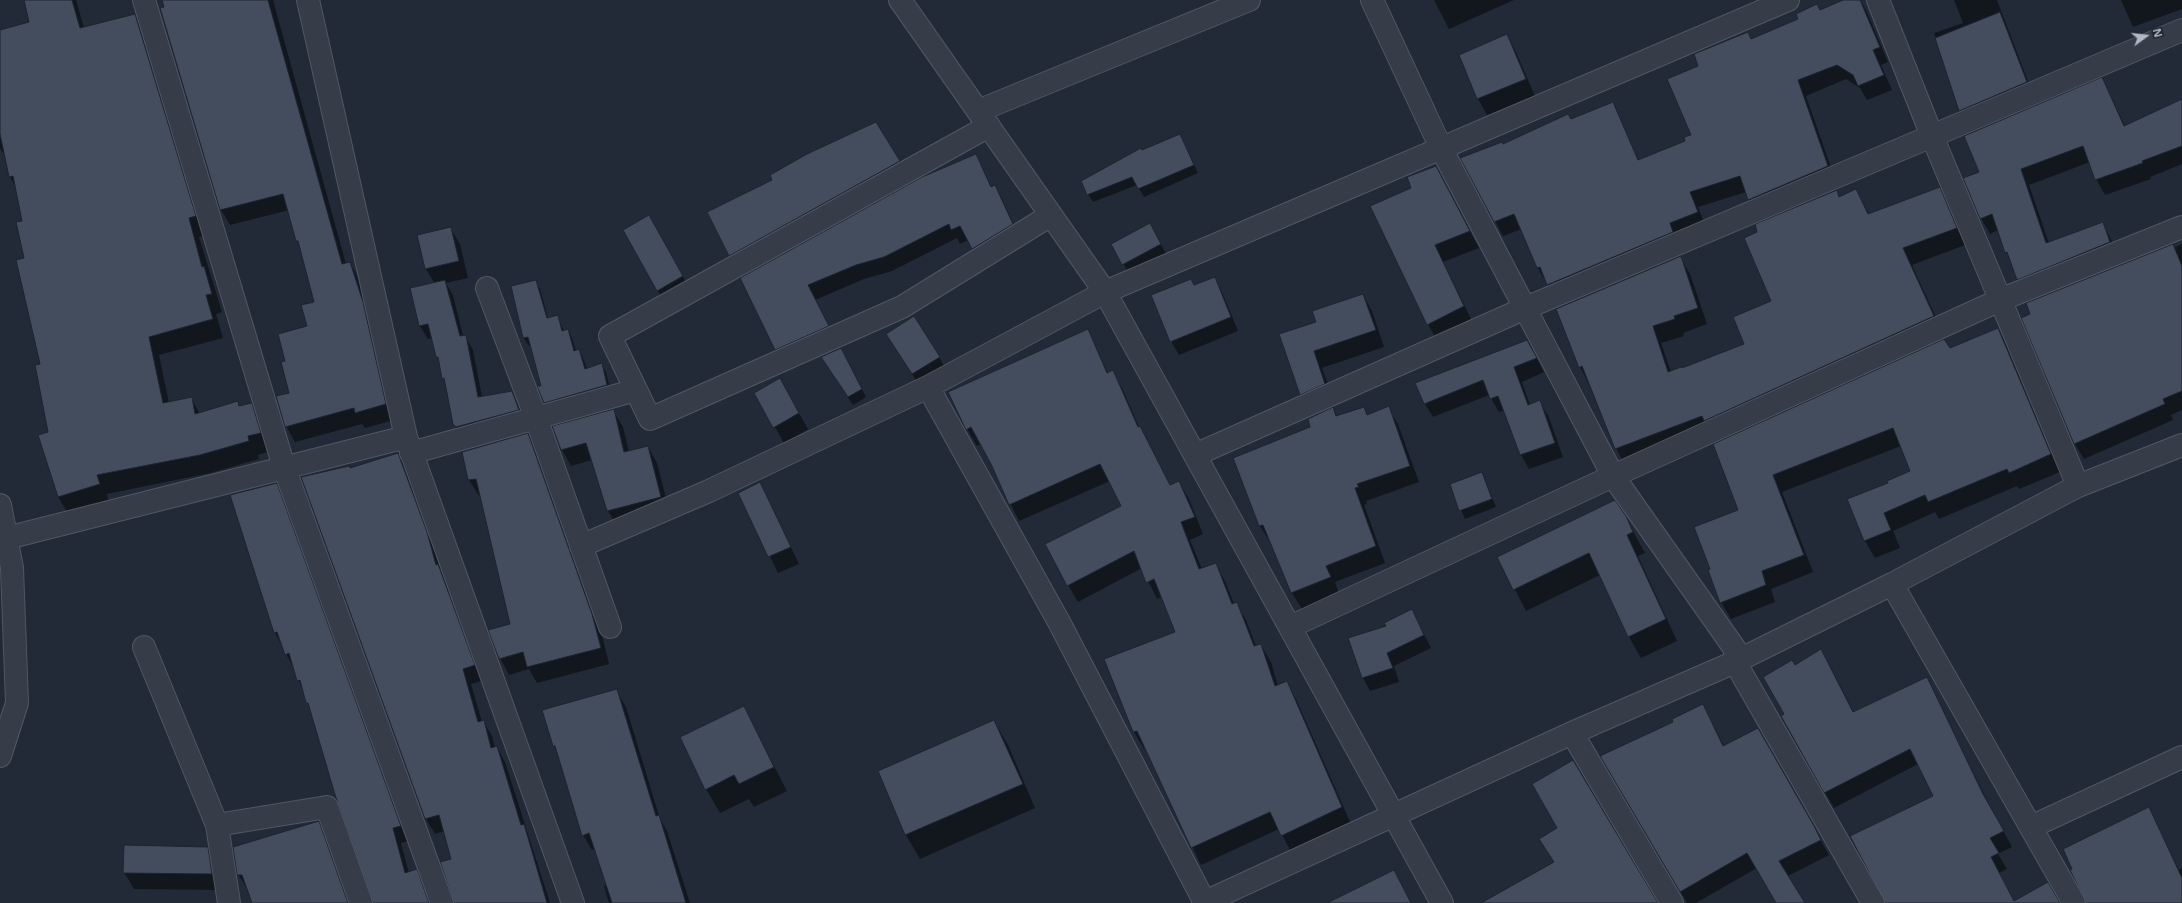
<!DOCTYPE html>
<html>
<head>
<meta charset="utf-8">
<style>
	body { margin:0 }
	#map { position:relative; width:2182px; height:903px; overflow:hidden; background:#222a38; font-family:"Open Sans",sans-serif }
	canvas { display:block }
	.north { position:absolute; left:2126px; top:16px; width:40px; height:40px; -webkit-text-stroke:3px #1b222e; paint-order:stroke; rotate:75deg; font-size:11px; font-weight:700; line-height:16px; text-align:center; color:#b1b7c5 }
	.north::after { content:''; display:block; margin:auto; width:14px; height:18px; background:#b1b7c5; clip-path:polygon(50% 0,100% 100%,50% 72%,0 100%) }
</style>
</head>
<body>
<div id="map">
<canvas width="2182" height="903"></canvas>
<div class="north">N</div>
</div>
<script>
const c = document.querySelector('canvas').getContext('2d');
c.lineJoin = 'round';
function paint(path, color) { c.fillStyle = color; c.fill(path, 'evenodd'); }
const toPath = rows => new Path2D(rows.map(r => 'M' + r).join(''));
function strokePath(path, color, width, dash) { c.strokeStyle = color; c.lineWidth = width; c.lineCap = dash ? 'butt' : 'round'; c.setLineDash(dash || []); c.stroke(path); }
paint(toPath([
	[25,0,76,0,84,28,135,15,145,34,206,235,199,237,222,312,216,314,223,338,159,355,169,403,191,398,200,414,238,402,240,407,251,404,262,422,271,451,258,455,259,459,210,473,107,494,109,503,69,515,58,497,39,436,50,432,25,259,23,222,16,188,10,177,5,156,0,148,0,31,31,23],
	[163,0,273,0,346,264,350,263,359,279,371,319,394,420,365,428,362,424,295,442,286,426,290,393,286,362,309,327,315,302,301,248,297,241,289,210,230,225,221,210],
	[1434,0,1514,0,1449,29],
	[1845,0,1860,0,1866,10,1888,62,1881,65,1892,90,1867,100,1860,88,1846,79,1806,96,1836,182,1757,215,1746,192,1698,207,1706,227,1556,300,1538,268,1522,229,1503,236,1495,221,1503,145,1571,120,1612,103,1639,161,1686,142,1693,136,1700,67,1751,39],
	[1954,0,1997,0,2034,97,1968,125,1960,111,1934,33,1963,23],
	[2121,0,2182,0,2182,9,2133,27],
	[1507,36,1516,52,1535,96,1487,115,1478,99,1460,55],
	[2102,79,2125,126,2182,100,2182,164,2150,177,2151,179,2105,195,2096,179,2090,162,2029,185,2049,243,2102,223,2111,239,2118,258,2027,295,2006,252,1998,230,1990,234,1981,218,1980,172],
	[875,123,908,177,739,271,730,255,774,180],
	[1184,143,1198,173,1144,197,1137,185,1093,202,1088,194,1141,152],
	[976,155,992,188,995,187,1003,201,1020,238,981,263,968,240,960,244,957,238,892,271,864,279,815,300,836,340,784,363,741,279],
	[1436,168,1479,248,1443,262,1473,323,1437,341,1428,324,1413,188],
	[1939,188,1949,205,1965,245,1912,265,1943,333,1625,465,1616,448,1589,384,1580,367,1680,257,1690,274,1707,324,1683,333,1684,336,1661,343,1671,372,1681,370,1746,344,1836,191,1840,197,1856,190,1869,214],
	[649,217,692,293,667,307,658,291],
	[1150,224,1170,261,1133,281,1112,244],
	[450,228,460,244,468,278,446,283,453,295,463,336,465,336,473,350,482,397,512,392,526,423,462,438,454,424,447,384,432,338,428,339,420,326,412,289,435,284,426,269,418,235],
	[2182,244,2182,410,2171,415,2173,420,2084,459,2075,444,2023,318],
	[1214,278,1222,292,1238,331,1179,355,1171,341],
	[535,281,540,289,548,318,557,316,564,331,568,330,572,338,576,351,579,350,583,358,587,369,601,364,606,372,611,393,549,410,545,402,531,345,529,346,524,338,512,287],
	[1363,295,1372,311,1384,347,1322,368,1334,400,1310,411,1300,394,1317,322],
	[1998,329,2008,346,2060,472,2019,489,2017,486,1939,519,1935,512,1893,531,1900,548,1875,558,1865,541,1889,484,1912,471,1901,446,1782,492,1813,572,1771,589,1775,602,1731,619,1721,602,1712,570,1740,511,1714,445],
	[1087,331,1108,373,1112,371,1122,388,1139,427,1170,486,1179,482,1189,499,1203,534,1190,540,1202,569,1215,564,1225,581,1234,604,1236,603,1246,620,1256,646,1261,645,1271,662,1278,686,1286,682,1296,699,1351,824,1291,852,1279,829,1201,865,1146,748,1144,749,1134,732,1106,660,1176,632,1162,597,1157,599,1142,568,1078,602,1068,585,1122,506,1110,481,1019,521,981,444,977,446,967,429],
	[887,334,939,357,948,373,922,390],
	[1535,355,1544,372,1522,382,1530,405,1539,402,1548,415,1563,457,1529,469,1521,455,1505,410,1499,412,1489,395,1433,417,1425,404],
	[845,357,866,397,853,405,827,365],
	[756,394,789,396,808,429,784,443],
	[1364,408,1368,416,1388,408,1398,424,1419,482,1366,501,1367,504,1364,505,1385,563,1335,582,1339,594,1302,609,1292,593,1271,542,1270,542,1260,526,1235,459,1312,427,1333,409,1338,417],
	[613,410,623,427,629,452,648,447,657,463,670,514,618,527,608,511,592,460,571,466,562,450,554,427],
	[528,434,537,451,601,631,609,664,537,683,529,669,509,675,500,658,511,624,481,496,479,496,469,480,463,452],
	[398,454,407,469,435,548,441,571,447,581,482,681,471,684,482,722,483,721,492,736,495,748,497,747,505,762,550,903,454,903,452,859,445,831,435,834,426,819,350,469],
	[1482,473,1496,507,1465,519,1451,484],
	[276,484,285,499,409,841,401,843,409,873,416,871,425,886,431,903,374,903,311,709,294,669,275,633,231,496],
	[760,484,799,564,778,573,739,493],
	[1625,517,1645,553,1638,556,1677,641,1641,658,1629,637,1600,575,1526,611,1498,557],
	[1412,611,1431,648,1394,666,1399,682,1370,691,1363,678,1349,639,1387,626],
	[1830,666,1854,713,1926,678,1992,810,2012,847,1998,854,2007,869,1999,873,2014,902,2059,903,1886,903,1934,796,1918,764,1834,808,1782,717,1786,715,1795,667],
	[617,692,626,707,660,819,667,831,690,903,609,903,604,886,607,885,595,849,592,850,583,835,560,757,554,746,543,711],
	[1703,705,1724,746,1758,729,1829,855,1788,876,1804,903,1778,903,1757,868,1696,903,1687,903,1601,757,1675,722],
	[744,708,787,791,754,807,749,799,720,813,706,789],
	[994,721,1008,745,1035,808,920,859,906,835,879,771],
	[2148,809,2179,870,2182,868,2182,903,2086,903],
	[318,822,327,837,350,903,253,903,248,890,238,874],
	[207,848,217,864,221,890,134,889,124,872]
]), '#0007');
const building = toPath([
	[24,0,72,0,80,28,135,14,196,216,189,218,202,267,204,266,212,294,206,295,213,319,149,337,163,403,192,397,195,414,238,401,239,406,252,403,261,433,248,436,249,441,200,455,97,475,100,484,58,497,38,435,48,432,35,365,40,364,16,260,24,258,16,222,22,221,13,176,9,177,0,134,0,30,29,22,24,0],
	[162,0,268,0,342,264,350,262,363,302,386,404,355,413,354,408,285,427,276,396,289,393,281,362,285,361,278,334,307,326,301,305,314,302,298,241,296,241,283,194,220,210,160,8,164,7,162,0],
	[1843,0,1860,0,1880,47,1873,50,1884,75,1858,86,1853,75,1837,65,1798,80,1828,166,1748,200,1740,176,1690,192,1698,212,1670,223,1673,232,1547,285,1540,267,1537,268,1514,214,1494,222,1460,158,1502,142,1503,144,1568,114,1571,119,1613,102,1638,160,1685,141,1684,137,1691,135,1667,79,1698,66,1694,54,1748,32,1751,39,1798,19,1796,14,1817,4,1820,10,1843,0],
	[2000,12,2027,82,1959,111,1935,38,2000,12],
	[1507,34,1526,79,1477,99,1459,55,1507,34],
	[2102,77,2124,126,2182,99,2182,146,2142,161,2143,163,2095,180,2083,146,2021,169,2046,243,2103,222,2110,242,2017,280,2007,252,2005,253,1992,214,1980,219,1963,178,1979,172,1964,136,2102,77],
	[876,122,900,161,729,256,707,212,772,180,770,175,807,154,876,122],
	[1180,134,1194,165,1138,189,1132,177,1087,195,1081,181,1141,148,1142,150,1180,134],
	[976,154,991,187,995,185,1013,224,972,249,960,226,951,230,949,224,884,257,856,265,808,285,829,326,775,350,740,278,922,177,976,154],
	[1436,166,1470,231,1435,245,1464,306,1427,325,1370,206,1411,188,1407,177,1436,166],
	[1940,187,1957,228,1903,248,1934,316,1704,421,1702,416,1615,449,1582,366,1579,368,1556,309,1681,256,1698,308,1674,316,1675,319,1653,326,1668,372,1681,367,1682,368,1744,344,1733,317,1771,301,1744,238,1757,232,1755,224,1837,190,1839,197,1856,189,1868,214,1940,187],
	[649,215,683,276,657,291,623,230,649,215],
	[1150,223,1161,244,1122,265,1111,244,1150,223],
	[451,227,459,261,425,269,417,235,451,227],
	[2173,244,2182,266,2182,391,2163,399,2165,404,2074,444,2021,318,2030,314,2026,303,2173,244],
	[1215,277,1231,317,1170,342,1151,295,1191,279,1194,285,1215,277],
	[445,280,460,336,466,335,478,397,512,391,519,410,456,427,453,424,444,378,442,379,438,357,436,357,428,324,419,326,410,288,445,280],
	[536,280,547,318,558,315,562,331,568,329,574,351,579,349,585,369,602,363,607,385,544,403,537,386,541,386,528,337,523,338,511,286,536,280],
	[1363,294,1376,330,1314,351,1325,384,1300,395,1279,334,1316,322,1312,311,1363,294],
	[914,316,940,357,912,374,886,334,914,316],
	[1998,328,2051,454,2009,473,2007,469,1928,502,1925,495,1884,513,1891,530,1864,541,1847,499,1888,483,1887,481,1910,471,1893,428,1773,475,1804,555,1762,571,1766,585,1720,603,1708,570,1710,569,1694,527,1738,510,1713,444,1944,339,1950,348,1998,328],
	[1088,329,1107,373,1113,370,1138,427,1140,426,1170,485,1179,481,1195,517,1181,522,1199,569,1216,563,1232,604,1237,602,1254,646,1261,644,1275,686,1287,681,1342,807,1281,836,1270,812,1191,848,1137,731,1133,732,1104,659,1175,632,1154,579,1146,583,1134,551,1067,586,1045,544,1121,506,1100,464,1009,505,992,466,971,427,966,430,948,392,1088,329],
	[1527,340,1537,358,1514,367,1528,405,1540,400,1555,443,1520,455,1498,396,1490,399,1483,380,1424,404,1415,383,1527,340],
	[841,348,862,389,848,397,821,357,841,348],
	[780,378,799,413,773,428,754,393,780,378],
	[1389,406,1410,466,1357,484,1359,487,1355,488,1376,546,1326,566,1331,577,1291,593,1263,525,1259,526,1233,458,1310,427,1308,419,1333,407,1336,416,1364,407,1367,415,1389,406],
	[614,409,624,452,648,446,661,497,607,511,586,443,561,450,552,426,614,409],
	[528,433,592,614,601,648,527,667,523,652,499,659,488,630,510,624,476,479,468,480,462,452,528,433],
	[398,453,427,532,436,565,438,564,475,665,463,669,478,722,484,720,491,748,497,746,521,825,524,824,547,903,454,903,440,862,451,859,439,815,425,819,301,477,349,466,350,468,398,453],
	[1482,472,1492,499,1459,511,1450,484,1482,472],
	[760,482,791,547,768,557,738,493,760,482],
	[277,483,401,826,393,828,405,873,417,869,429,903,373,903,336,798,308,703,306,703,300,680,297,681,289,653,285,655,277,632,274,633,230,495,277,483],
	[1615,500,1626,516,1633,532,1627,535,1666,619,1628,637,1589,553,1513,590,1497,557,1615,500],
	[1412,609,1424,635,1387,653,1393,668,1362,678,1348,638,1386,626,1384,623,1412,609],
	[1821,649,1853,712,1927,677,1983,794,2004,831,1990,838,1999,853,1991,857,2014,901,2048,882,2060,903,1885,903,1850,836,1933,796,1910,749,1824,793,1781,716,1784,714,1763,677,1792,660,1795,665,1821,649],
	[617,689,656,816,659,815,686,903,612,903,589,833,582,836,555,746,553,746,542,710,617,689],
	[1703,704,1723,746,1758,728,1814,826,1821,840,1779,861,1805,903,1776,903,1747,853,1680,892,1600,756,1673,722,1672,719,1703,704],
	[744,706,774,767,739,784,734,775,705,790,680,737,744,706],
	[994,720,1023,784,905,835,878,771,994,720],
	[1573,760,1658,903,1481,903,1554,862,1539,839,1557,828,1532,784,1573,760],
	[2149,807,2182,878,2182,903,2086,903,2070,870,2072,869,2063,849,2149,807],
	[319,821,348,903,252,903,242,875,237,875,233,847,319,821],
	[124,845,208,847,212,874,123,873,124,845],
	[1394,870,1411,903,1327,903,1394,870]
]);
paint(building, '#444d5d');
strokePath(building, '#1d2430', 1);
const minor = toPath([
	[144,0,284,467,442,903],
	[308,0,406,437,573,903],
	[900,0,1105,292,1442,903],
	[1372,0,1441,148,1613,476,1735,649,1735,662,1873,903],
	[1878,0,1932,136,2182,30],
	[978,111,1249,0],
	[989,126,610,336,650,419,902,307,1051,215],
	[487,288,536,418,610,627],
	[928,387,1105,292,1788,0],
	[411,453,636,390],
	[1195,455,1521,310,1932,136,2078,486],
	[0,505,12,568,17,703,0,756],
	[7,538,406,437],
	[581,546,709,491,928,387,1059,622,1205,903],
	[1892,584,2074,903],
	[1290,627,1613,476,2000,300,2182,227],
	[144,647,217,825,229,903],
	[1572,733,1672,903],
	[217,825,327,807,361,903],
	[2031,827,2182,757],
	[1203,903,1572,733,1735,662,1892,584,2078,486,2182,445]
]);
strokePath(minor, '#515764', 24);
strokePath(minor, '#363d49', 22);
</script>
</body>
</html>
